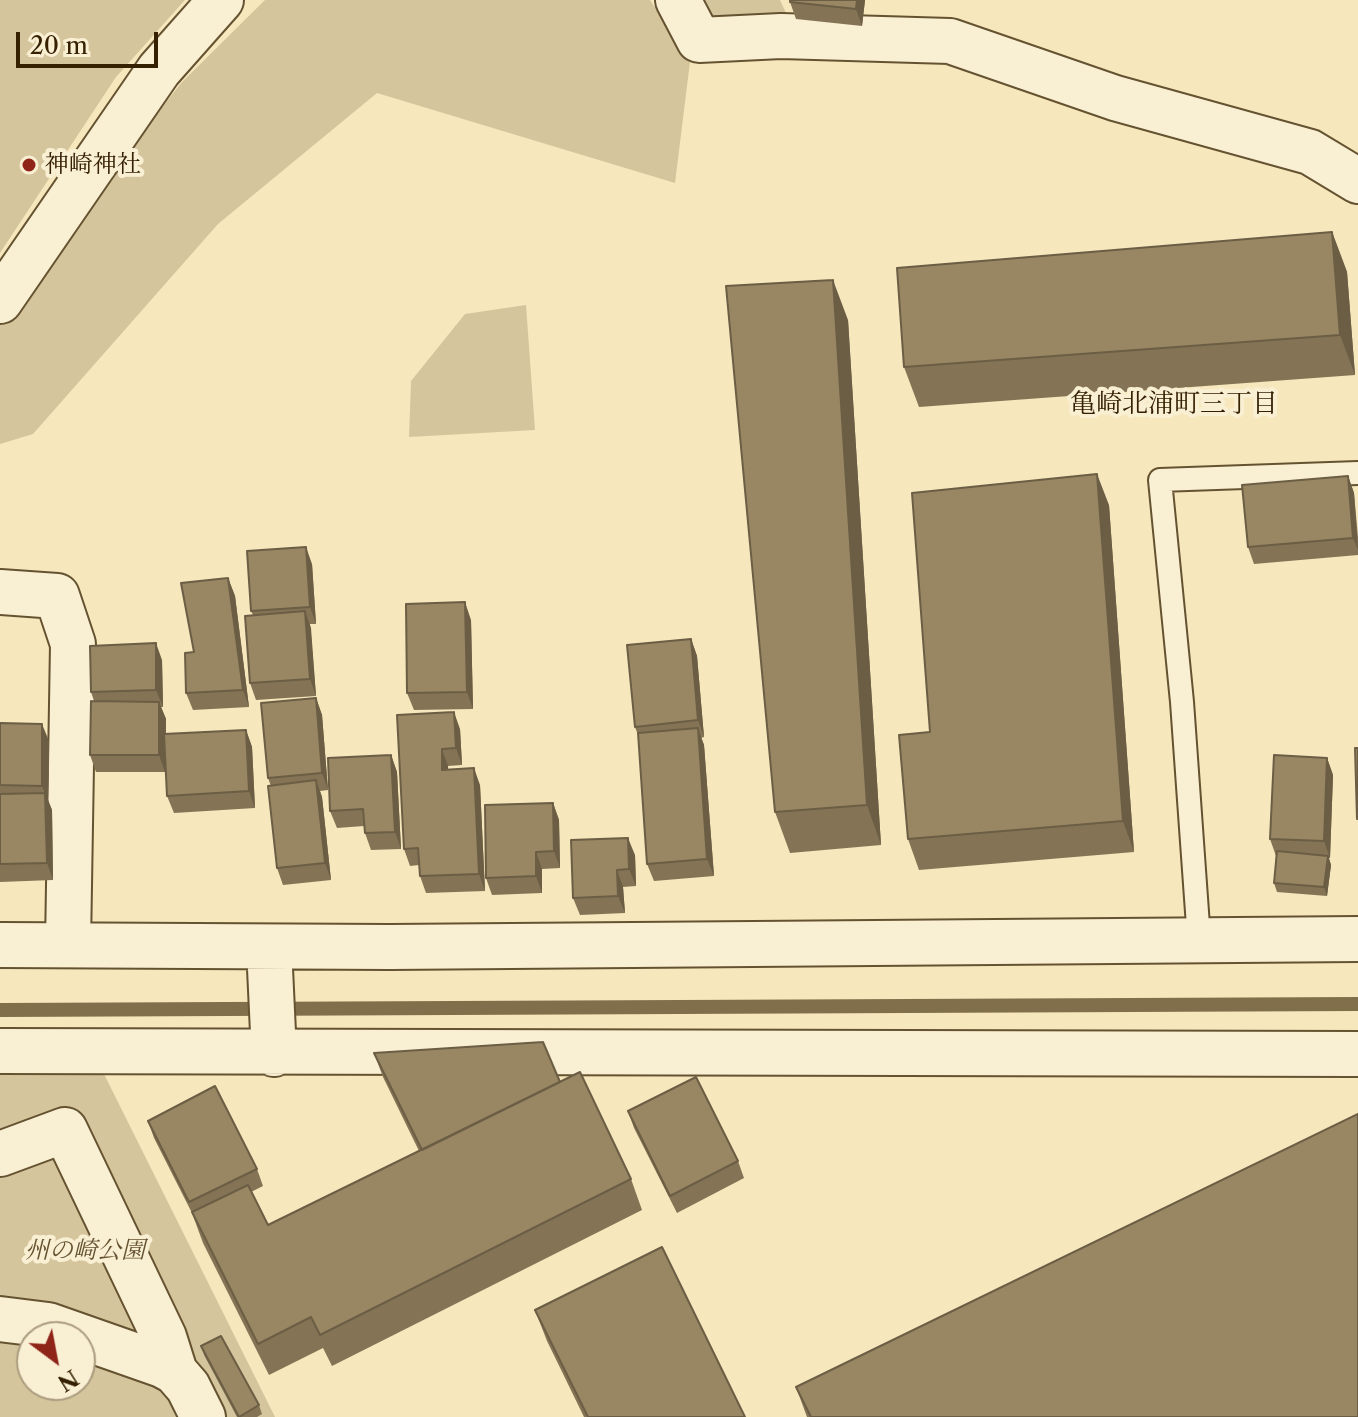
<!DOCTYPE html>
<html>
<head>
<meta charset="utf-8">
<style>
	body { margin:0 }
	#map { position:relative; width:1358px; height:1417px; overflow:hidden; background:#f6e7bc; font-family:"Libre Caslon Text",serif }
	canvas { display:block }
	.north { position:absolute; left:16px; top:1321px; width:80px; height:80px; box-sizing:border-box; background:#f9efd3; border:2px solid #ab9c7f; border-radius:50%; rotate:148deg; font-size:22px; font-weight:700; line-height:32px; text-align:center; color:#352002 }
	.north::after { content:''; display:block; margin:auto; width:28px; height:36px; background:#8f2418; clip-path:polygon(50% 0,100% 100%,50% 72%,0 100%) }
	.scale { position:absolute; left:16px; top:32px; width:142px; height:36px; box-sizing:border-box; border:4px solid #352002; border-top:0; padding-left:10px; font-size:24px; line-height:28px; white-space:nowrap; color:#352002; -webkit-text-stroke:6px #f9efd3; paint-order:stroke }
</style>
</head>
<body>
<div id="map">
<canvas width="1358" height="1417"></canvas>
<div class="north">N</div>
<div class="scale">20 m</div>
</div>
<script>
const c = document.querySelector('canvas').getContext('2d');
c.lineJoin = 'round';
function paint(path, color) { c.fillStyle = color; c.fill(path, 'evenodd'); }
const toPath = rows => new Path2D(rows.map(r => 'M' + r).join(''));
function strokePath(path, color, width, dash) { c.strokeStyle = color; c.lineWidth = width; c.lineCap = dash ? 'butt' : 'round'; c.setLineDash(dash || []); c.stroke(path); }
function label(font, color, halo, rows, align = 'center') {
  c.font = font + ' "Libre Caslon Text","Noto Serif JP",serif'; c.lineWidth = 8; c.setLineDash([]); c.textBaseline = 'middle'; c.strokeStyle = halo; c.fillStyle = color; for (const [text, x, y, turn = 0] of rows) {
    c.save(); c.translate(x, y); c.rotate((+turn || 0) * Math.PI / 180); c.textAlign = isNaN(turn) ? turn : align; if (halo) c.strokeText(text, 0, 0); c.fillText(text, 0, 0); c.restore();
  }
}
paint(toPath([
	[0,0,185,0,116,77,0,253],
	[265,0,650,0,690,62,675,183,377,93,218,224,33,434,0,444,0,312,182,82],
	[696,0,780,0,786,13,774,26,711,30],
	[526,305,535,430,409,437,411,381,465,314],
	[0,1065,100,1066,275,1417,0,1417],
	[32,1337,80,1337,80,1385,32,1385]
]), '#d5c59c');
strokePath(toPath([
	[0,1010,1358,1004]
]), '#816f4c', 14);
const lane = toPath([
	[1199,940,1182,702,1160,480,1358,473]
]);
const street = toPath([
	[678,0,699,40,781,36,950,41,1115,98,1310,152,1358,181],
	[0,301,159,70,221,0],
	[0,592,57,596,73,644,68,945],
	[0,945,390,947,1358,939],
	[269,947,274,1054],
	[0,1051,1358,1054],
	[0,1154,65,1130,164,1337,175,1372],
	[0,1319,48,1325,162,1365,175,1372,188,1387,203,1417]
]);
strokePath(lane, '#655230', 26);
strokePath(street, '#655230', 48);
strokePath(lane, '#f9efd3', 22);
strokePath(street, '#f9efd3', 44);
paint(toPath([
	[865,0,862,26,796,19,790,2],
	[1332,232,1347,272,1355,375,919,407,904,367],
	[848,320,881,845,790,853,775,812],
	[1348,476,1354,493,1358,537,1358,555,1254,564,1248,547],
	[1109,505,1134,852,919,870,908,839],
	[312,564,316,624,310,624,316,696,256,700,250,683,253,615,251,611],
	[228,578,235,596,249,707,193,710,186,693,194,652],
	[471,620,473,709,414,710,407,693],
	[691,639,697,656,704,737,701,738,704,745,714,876,654,881,647,864,638,735,635,727],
	[162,660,163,707,161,707,166,719,166,734,246,730,252,747,255,808,174,813,167,796,165,755,165,772,96,772,90,755,94,701,91,692],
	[316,698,322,715,328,790,320,791,322,797,331,880,283,885,277,868,271,786,268,778],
	[397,715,460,729,462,765,448,766,448,769,480,785,485,891,426,893,420,876,419,865,410,866,404,849],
	[0,723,49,741,48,800,52,810,53,880,0,882],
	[391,755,397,772,401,849,371,850,365,833,364,826,337,828,330,811],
	[1327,758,1333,775,1330,858,1329,858,1331,865,1327,896,1277,892,1274,883,1276,856,1270,839],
	[553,803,559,820,560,868,542,869,542,893,492,895,486,878],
	[635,855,636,886,623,887,625,913,580,915,573,898],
	[374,1053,560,1082,631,1179,642,1210,332,1366,323,1348,269,1375,203,1243,192,1213,154,1138,148,1121,257,1169,263,1186,251,1192,268,1225,419,1151,383,1077],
	[628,1111,738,1161,744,1178,677,1213,634,1128],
	[535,1310,745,1417,584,1417,547,1341],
	[201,1346,259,1405,262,1414,257,1417,237,1417,204,1355],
	[796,1387,1358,1417,807,1417]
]), '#847455');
paint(toPath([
	[857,0,865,0,862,26,856,9],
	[1332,232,1347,272,1355,375,1340,335],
	[833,280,848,320,881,845,867,805],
	[1097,474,1109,505,1134,852,1123,821],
	[1348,476,1354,493,1358,550,1353,538],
	[306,547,312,564,316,624,310,607],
	[228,578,235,596,249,707,243,690],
	[465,602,471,620,473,709,467,692],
	[305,611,311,628,316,696,310,679],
	[691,639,697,656,704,737,698,720],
	[156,643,162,660,163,707,156,690],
	[316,698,322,715,328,790,322,773],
	[159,702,166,719,165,772,159,755],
	[454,712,460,729,462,765,456,748],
	[42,724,49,741,48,800,52,810,53,880,47,863,46,796,42,786],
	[698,728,704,745,714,876,707,859],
	[246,730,252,747,255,808,249,791],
	[442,749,448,766,449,787,442,770],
	[391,755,397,772,401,849,395,832],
	[1327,758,1333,775,1330,858,1324,841],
	[474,768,480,785,485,891,479,874],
	[316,780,322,797,331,880,325,863],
	[553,803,559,820,560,868,554,851],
	[628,838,635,855,636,886,629,869],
	[536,852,542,869,542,893,536,876],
	[1328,856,1331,865,1327,896,1324,887],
	[617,870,623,887,625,913,618,896]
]), '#6b5e45');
const building = toPath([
	[790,0,857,0,856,9,790,2,790,0],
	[1332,232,1340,335,904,367,897,268,1332,232],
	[833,280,867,805,775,812,726,286,833,280],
	[1097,474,1123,821,908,839,899,735,930,732,912,493,1097,474],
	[1348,476,1353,538,1248,547,1242,485,1348,476],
	[306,547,310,607,251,611,247,551,306,547],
	[228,578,243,690,186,693,185,653,194,652,181,583,228,578],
	[465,602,467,692,407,693,406,604,465,602],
	[305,611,310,679,250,683,245,616,305,611],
	[691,639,698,720,635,727,627,645,691,639],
	[156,643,156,690,91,692,90,646,156,643],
	[316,698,322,773,268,778,261,703,316,698],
	[91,701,159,702,159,755,90,755,91,701],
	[454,712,456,748,442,749,442,770,474,768,479,874,420,876,418,848,404,849,397,715,454,712],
	[0,723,42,724,42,786,0,785,0,723],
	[698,728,707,859,647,864,638,733,698,728],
	[246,730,249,791,167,796,164,734,246,730],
	[1355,748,1358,748,1358,819,1357,819,1355,748],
	[391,755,395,832,365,833,363,809,330,811,328,758,391,755],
	[1274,755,1327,758,1324,841,1270,839,1274,755],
	[316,780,325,863,277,868,268,786,316,780],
	[45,793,47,863,0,864,0,794,45,793],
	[553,803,554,851,536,852,536,876,486,878,485,805,553,803],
	[628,838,629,869,617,870,618,896,573,898,571,840,628,838],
	[1277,851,1328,856,1324,887,1274,883,1277,851],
	[543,1042,560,1082,422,1150,374,1053,543,1042],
	[580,1072,631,1179,320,1335,311,1317,258,1344,192,1212,248,1185,268,1225,580,1072],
	[696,1077,738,1161,670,1196,628,1111,696,1077],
	[215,1086,257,1169,189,1202,148,1121,215,1086],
	[1358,1114,1358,1417,811,1417,796,1387,1358,1114],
	[662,1247,745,1417,588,1417,535,1310,662,1247],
	[221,1336,259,1405,239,1417,201,1346,221,1336]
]);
paint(building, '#998763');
strokePath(building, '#6b5e45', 2);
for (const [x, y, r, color] of [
	[29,165,8,"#8f2418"]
]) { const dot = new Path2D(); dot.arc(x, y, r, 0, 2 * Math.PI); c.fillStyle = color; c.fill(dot); strokePath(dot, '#f9efd3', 3); }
label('24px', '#352002', '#f9efd3', [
	["神崎神社",45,165]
], 'left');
label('italic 24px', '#655230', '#f9efd3', [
	["州の崎公園",85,1251]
]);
label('26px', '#352002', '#f9efd3', [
	["亀崎北浦町三丁目",1174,404]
]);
</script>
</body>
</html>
